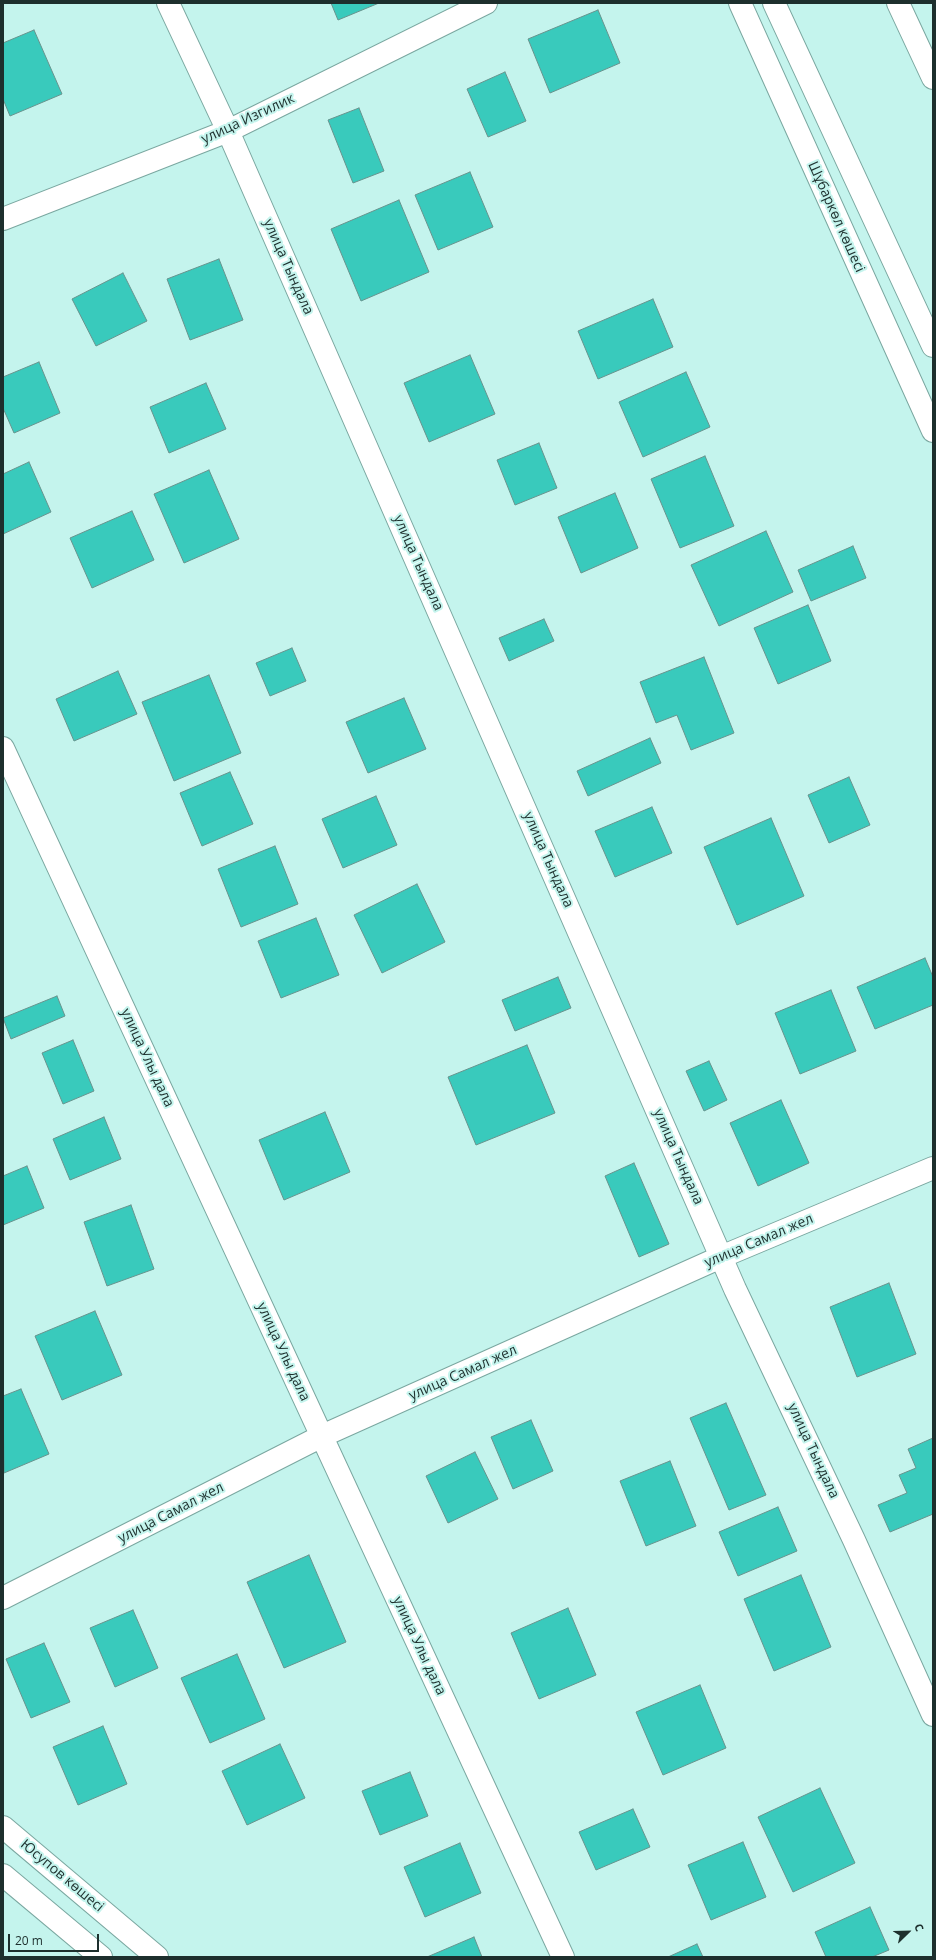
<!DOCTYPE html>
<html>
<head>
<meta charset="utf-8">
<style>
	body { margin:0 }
	#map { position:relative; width:936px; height:1960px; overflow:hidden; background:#c4f4ed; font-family:"Open Sans",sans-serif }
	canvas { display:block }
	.frame { position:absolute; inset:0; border:4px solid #1d2f2d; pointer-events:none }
	.north { position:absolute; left:888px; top:1912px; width:40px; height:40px; -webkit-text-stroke:3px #c4f4ed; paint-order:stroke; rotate:67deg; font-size:11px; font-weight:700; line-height:16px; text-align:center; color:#1d2f2d }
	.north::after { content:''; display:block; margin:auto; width:14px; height:18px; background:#1d2f2d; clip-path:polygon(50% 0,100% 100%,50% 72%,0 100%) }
	.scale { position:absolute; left:8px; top:1934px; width:91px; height:18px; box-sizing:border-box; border:2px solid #1d2f2d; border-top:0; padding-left:5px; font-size:12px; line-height:14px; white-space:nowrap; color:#1d2f2d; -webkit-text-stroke:3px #c4f4ed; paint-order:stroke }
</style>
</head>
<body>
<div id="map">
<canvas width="936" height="1960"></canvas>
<div class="frame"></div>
<div class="north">С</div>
<div class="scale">20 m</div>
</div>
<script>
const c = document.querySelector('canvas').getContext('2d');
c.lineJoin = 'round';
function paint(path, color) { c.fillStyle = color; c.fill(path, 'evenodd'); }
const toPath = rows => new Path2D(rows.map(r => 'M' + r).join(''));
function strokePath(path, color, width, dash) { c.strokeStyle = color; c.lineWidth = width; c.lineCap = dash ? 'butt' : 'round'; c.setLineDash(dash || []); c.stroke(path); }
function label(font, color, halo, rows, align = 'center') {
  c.font = font + ' "Open Sans",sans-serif'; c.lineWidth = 4; c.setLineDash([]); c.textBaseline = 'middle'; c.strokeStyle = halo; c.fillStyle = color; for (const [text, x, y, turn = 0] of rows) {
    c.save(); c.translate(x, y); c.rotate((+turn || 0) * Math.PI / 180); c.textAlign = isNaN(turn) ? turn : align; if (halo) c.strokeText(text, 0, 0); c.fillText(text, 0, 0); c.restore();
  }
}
const building = toPath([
	[331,3,379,3,338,20,331,3],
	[598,10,620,63,550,93,528,39,598,10],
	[34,30,62,94,10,116,3,99,3,43,34,30],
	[505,72,526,121,488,137,467,89,505,72],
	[359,108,384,171,353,183,328,120,359,108],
	[470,172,493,227,438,250,415,195,470,172],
	[399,200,429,272,361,301,331,229,399,200],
	[219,259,243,320,190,340,167,279,219,259],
	[123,273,147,321,96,346,72,299,123,273],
	[653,299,673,347,598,379,578,331,653,299],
	[470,355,495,414,429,442,404,383,470,355],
	[39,362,60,413,14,433,3,408,3,377,39,362],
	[686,372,710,427,643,457,619,402,686,372],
	[206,383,226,429,169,453,150,407,206,383],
	[539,443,557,488,515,505,497,460,539,443],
	[705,456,734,526,680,548,651,479,705,456],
	[29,462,51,512,3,534,3,474,29,462],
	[209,470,239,539,184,563,154,494,209,470],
	[615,493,638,548,581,573,558,517,615,493],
	[132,511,154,560,92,588,70,538,132,511],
	[766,531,793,592,719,626,691,565,766,531],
	[853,546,866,578,811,601,798,570,853,546],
	[808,605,831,661,778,684,754,628,808,605],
	[544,619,554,641,509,661,499,638,544,619],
	[292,648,306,681,270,696,256,663,292,648],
	[704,657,734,733,691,750,677,715,656,723,640,682,704,657],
	[118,671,137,714,74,741,56,699,118,671],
	[209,675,241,753,174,781,142,702,209,675],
	[404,698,426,749,368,773,346,722,404,698],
	[650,738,661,763,588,796,577,771,650,738],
	[230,772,253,824,202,846,180,793,230,772],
	[849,777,870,825,829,843,808,795,849,777],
	[376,796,397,845,343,868,322,819,376,796],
	[652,807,672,853,615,877,595,831,652,807],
	[771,818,804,896,737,925,704,847,771,818],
	[275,846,298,904,241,927,218,869,275,846],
	[417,884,445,942,382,973,354,915,417,884],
	[316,918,339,975,281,998,258,941,316,918],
	[925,958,933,977,933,1005,875,1029,857,987,925,958],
	[558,977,571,1008,515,1031,502,1000,558,977],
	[831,990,856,1051,800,1074,775,1013,831,990],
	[57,996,65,1016,11,1039,3,1018,57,996],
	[73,1040,94,1091,63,1104,42,1053,73,1040],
	[527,1045,555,1113,476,1145,448,1077,527,1045],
	[709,1061,727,1100,704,1111,686,1071,709,1061],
	[781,1100,809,1163,758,1186,730,1123,781,1100],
	[325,1112,350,1172,284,1200,259,1140,325,1112],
	[104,1117,121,1159,70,1180,53,1139,104,1117],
	[634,1163,669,1244,639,1257,605,1176,634,1163],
	[27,1166,44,1208,3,1225,3,1176,27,1166],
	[131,1205,154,1269,107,1286,84,1222,131,1205],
	[889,1283,916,1354,857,1377,830,1307,889,1283],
	[95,1311,122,1375,62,1400,35,1336,95,1311],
	[21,1389,49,1454,4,1473,3,1396,21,1389],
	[726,1403,766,1495,729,1510,690,1418,726,1403],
	[531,1420,553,1471,513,1489,491,1437,531,1420],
	[933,1438,933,1514,890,1532,878,1505,907,1493,899,1475,916,1468,908,1449,933,1438],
	[475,1452,498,1499,448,1523,426,1476,475,1452],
	[670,1461,696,1526,646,1546,620,1481,670,1461],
	[778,1507,797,1551,738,1576,719,1532,778,1507],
	[309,1555,346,1642,284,1668,247,1582,309,1555],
	[801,1575,831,1647,774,1671,744,1599,801,1575],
	[568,1608,596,1675,539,1699,511,1633,568,1608],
	[133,1610,158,1668,115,1687,90,1628,133,1610],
	[44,1643,70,1702,31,1718,6,1659,44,1643],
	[237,1654,265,1719,210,1743,181,1678,237,1654],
	[700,1685,726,1748,663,1775,636,1712,700,1685],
	[103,1726,127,1784,78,1805,53,1747,103,1726],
	[280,1744,305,1798,247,1825,222,1771,280,1744],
	[410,1772,428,1816,380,1835,362,1791,410,1772],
	[820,1788,855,1863,793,1892,758,1817,820,1788],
	[633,1809,650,1847,596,1870,579,1832,633,1809],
	[743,1842,766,1897,711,1920,688,1865,743,1842],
	[460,1843,481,1893,425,1917,404,1867,460,1843],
	[870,1907,889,1950,872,1957,826,1957,815,1932,870,1907],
	[474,1937,482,1957,427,1957,474,1937],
	[697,1944,703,1957,668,1957,697,1944]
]);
paint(building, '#39cabc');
strokePath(building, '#67938d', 1);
const minor = toPath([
	[168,3,228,131,735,1289,854,1540,933,1715],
	[740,3,933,431],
	[774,3,933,346],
	[898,3,933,78],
	[3,219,228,131,486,3],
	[3,748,563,1957],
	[3,1598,322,1436,721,1257,933,1168],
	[3,1827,157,1957],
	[3,1875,101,1957]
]);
strokePath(minor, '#7aa7a0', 24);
strokePath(minor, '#fff', 22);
label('14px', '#1d2f2d', '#c4f4ed', [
	["улица Изгилик",248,119,-25],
	["Шұбаркөл көшесі",836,217,66],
	["улица Тындала",288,267,66],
	["улица Тындала",418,563,66],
	["улица Тындала",548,860,66],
	["улица Улы дала",147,1058,65],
	["улица Тындала",678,1157,66],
	["улица Самал жел",759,1241,-23],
	["улица Улы дала",283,1352,65],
	["улица Самал жел",463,1373,-24],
	["улица Тындала",813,1451,65],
	["улица Самал жел",171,1513,-27],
	["улица Улы дала",419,1646,65],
	["Юсупов көшесі",62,1876,40]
]);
</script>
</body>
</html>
